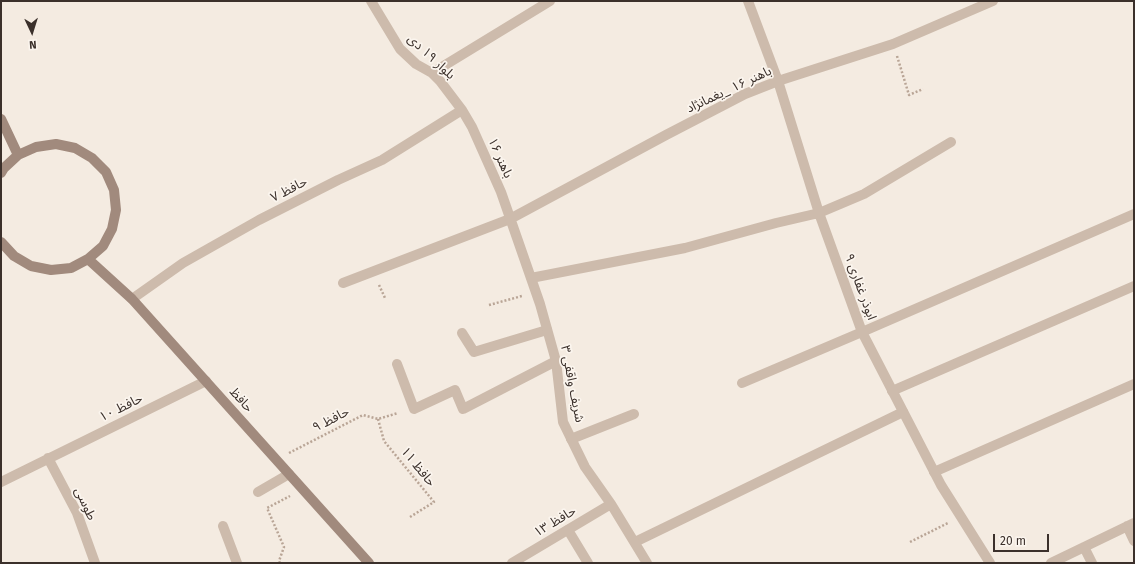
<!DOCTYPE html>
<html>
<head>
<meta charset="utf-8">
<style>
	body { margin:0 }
	#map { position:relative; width:1135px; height:564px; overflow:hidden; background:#f4ebe1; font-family:"Fira Sans",sans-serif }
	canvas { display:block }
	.frame { position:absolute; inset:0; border:2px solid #3b302b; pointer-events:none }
	.north { position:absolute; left:12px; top:12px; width:40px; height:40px; -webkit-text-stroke:3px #fbf5ee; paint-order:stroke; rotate:176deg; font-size:11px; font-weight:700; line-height:16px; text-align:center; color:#3b302b }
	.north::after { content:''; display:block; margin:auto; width:14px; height:18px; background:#3b302b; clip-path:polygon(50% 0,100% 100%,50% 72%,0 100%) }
	.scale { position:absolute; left:993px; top:534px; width:56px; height:18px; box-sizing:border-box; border:2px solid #3b302b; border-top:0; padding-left:5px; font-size:12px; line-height:14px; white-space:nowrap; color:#3b302b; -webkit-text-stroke:3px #fbf5ee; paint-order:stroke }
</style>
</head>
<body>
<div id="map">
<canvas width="1135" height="564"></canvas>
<div class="frame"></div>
<div class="north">N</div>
<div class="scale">20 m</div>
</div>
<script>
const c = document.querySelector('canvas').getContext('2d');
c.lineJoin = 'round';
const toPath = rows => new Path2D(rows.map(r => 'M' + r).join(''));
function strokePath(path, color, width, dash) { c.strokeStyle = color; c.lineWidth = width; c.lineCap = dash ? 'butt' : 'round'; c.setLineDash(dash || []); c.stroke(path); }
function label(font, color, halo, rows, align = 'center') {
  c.font = font + ' "Fira Sans","Noto Sans Arabic",sans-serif'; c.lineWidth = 3.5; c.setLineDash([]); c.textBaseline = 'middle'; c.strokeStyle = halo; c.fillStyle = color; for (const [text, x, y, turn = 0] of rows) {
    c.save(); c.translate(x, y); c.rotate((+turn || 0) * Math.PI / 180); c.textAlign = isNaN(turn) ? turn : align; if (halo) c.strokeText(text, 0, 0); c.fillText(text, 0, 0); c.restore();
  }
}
strokePath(toPath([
	[897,56,909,95,923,89],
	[379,285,385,298],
	[489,305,522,296],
	[378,419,384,441,434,502,410,517],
	[289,453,363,415,378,419,398,413],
	[910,542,948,523],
	[280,563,279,561,284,547,267,508,290,496]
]), '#b9a596', 2.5, [2, 2]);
strokePath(toPath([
	[819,213,864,194,951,142],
	[343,283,510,219],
	[462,333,474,352,547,330],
	[397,364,414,409,455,390,463,409,556,361],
	[742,383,862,332,1134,214],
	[892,391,1134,286],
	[571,439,634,414],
	[934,472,1134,384],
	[223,526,237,563],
	[1127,526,1134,541],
	[568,530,588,563],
	[635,542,903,412],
	[1084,547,1092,563],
	[1051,563,1134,523]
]), '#cdbbac', 10);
strokePath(toPath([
	[371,1,400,49,416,64,432,73,440,81,462,110,472,127,501,192,540,304,556,361,563,422,585,467,611,504,647,563],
	[748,1,778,81,819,213,862,332,941,485,990,563],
	[432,73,550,1],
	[510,219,666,135,745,94,778,81,893,44,993,1],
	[531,278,685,248,776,223,819,213],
	[132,299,183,263,259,220,338,180,382,160,462,110],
	[48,458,77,513,95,563],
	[1,482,206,381],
	[258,492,289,474],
	[512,563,611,504]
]), '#cdbbac', 10);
strokePath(toPath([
	[1,119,18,155],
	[1,173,4,168,18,155,36,147,56,144,75,148,92,158,106,172,114,190,116,210,112,229,103,246,88,259,71,268,51,270,31,266,14,256,1,242],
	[88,259,132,299,369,563]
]), '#a18a7d', 10);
label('13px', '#3b302b', '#fbf5ee', [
	["بلوار ۱۹ دی",431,57,43],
	["باهنر ۱۶ _یغمانژاد",729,90,-25],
	["باهنر ۱۶",500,158,66],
	["حافظ ۷",289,190,-27],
	["ابوذر غفاری ۹",860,287,70],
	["شریف واقفی ۳",572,384,79],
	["حافظ",241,400,48],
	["حافظ ۱۰",121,408,-26],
	["حافظ ۹",331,420,-27],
	["حافظ ۱۱",418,467,51],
	["طوسی",85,504,65],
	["حافظ ۱۳",555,522,-31]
]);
</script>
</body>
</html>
